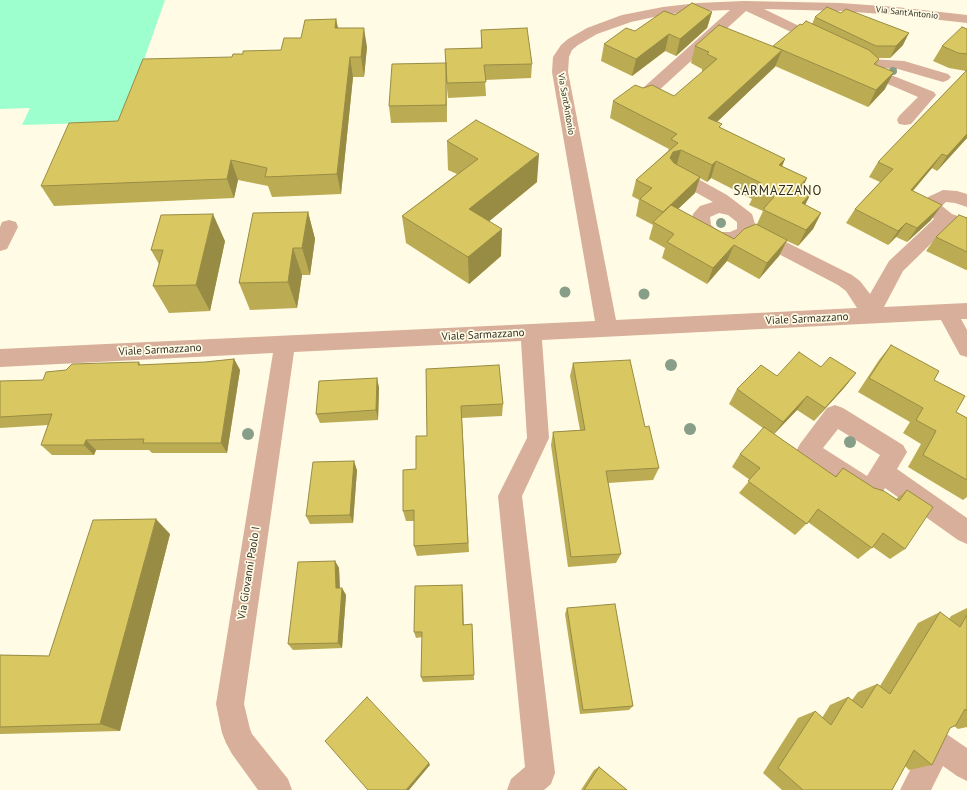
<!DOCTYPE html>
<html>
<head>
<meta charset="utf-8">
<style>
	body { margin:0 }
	canvas { display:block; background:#fffbe4 }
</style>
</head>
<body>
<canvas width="967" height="790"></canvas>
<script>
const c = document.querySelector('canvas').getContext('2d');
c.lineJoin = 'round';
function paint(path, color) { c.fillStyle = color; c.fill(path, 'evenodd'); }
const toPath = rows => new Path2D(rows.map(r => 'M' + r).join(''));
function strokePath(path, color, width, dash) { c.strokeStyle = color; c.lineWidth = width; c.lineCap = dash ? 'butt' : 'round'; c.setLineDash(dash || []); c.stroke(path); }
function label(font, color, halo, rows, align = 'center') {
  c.font = font + ' "PT Sans",sans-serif'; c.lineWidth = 3.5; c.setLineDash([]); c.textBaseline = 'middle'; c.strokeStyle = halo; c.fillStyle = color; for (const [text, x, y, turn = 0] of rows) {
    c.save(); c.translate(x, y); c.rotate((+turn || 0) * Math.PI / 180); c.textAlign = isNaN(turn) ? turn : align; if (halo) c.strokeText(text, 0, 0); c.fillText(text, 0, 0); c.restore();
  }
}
paint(toPath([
	[0,0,165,0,122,122,22,125,30,108,0,109]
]), '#9dffce');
paint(toPath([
	[744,1,840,3,896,7,967,15,967,23,896,15,840,11,764,9,826,39,828,42,826,45,821,46,746,11,646,102,640,104,634,102,632,99,634,96,730,10,698,11,663,15,631,22,597,34,578,45,572,50,569,57,568,72,616,320,857,308,846,291,838,285,750,239,732,246,724,246,709,243,697,235,691,224,693,214,700,206,713,202,670,178,667,174,670,170,676,168,682,170,727,195,752,214,756,227,852,275,860,281,870,294,889,261,934,219,929,214,924,206,928,197,943,190,957,191,967,194,967,207,955,203,946,202,942,206,952,214,960,217,967,217,967,231,958,231,948,227,903,271,884,307,967,303,967,319,961,319,967,330,967,357,960,355,941,320,542,340,549,438,522,496,555,773,551,784,544,790,507,790,511,779,525,767,498,496,527,438,521,341,294,352,244,704,250,729,252,734,288,779,292,790,258,790,232,754,226,743,222,733,216,704,273,353,0,367,0,349,595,321,552,72,553,57,561,45,568,39,587,28,622,15,663,7,698,3,744,1],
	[719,213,728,215,737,222,737,229,730,232,720,232,711,225,710,217,719,213],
	[850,50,870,59,904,61,948,74,951,77,948,80,943,82,898,69,881,68,891,75,934,92,936,95,911,124,905,125,899,124,897,120,899,116,918,97,881,81,874,77,862,66,845,58,842,55,845,52,850,50],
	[9,220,16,222,18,227,7,249,0,251,0,227,2,222,9,220],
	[835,405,843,408,903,445,907,452,897,469,967,518,967,544,958,540,885,488,878,499,870,502,862,499,800,458,796,451,800,444,827,408,835,405],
	[838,429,880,455,867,476,823,448,838,429],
	[938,730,948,735,967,748,967,781,957,776,943,766,931,790,900,790,928,735,938,730]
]), '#d8af9a');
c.fillStyle = '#879e88';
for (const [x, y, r] of [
	[893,71,4],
	[721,223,5],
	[565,292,5.5],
	[644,294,5.5],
	[671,365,6],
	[690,429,6],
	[248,434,6],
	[850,442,6]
]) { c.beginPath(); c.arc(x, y, r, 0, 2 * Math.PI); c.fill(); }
paint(toPath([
	[712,12,707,28,676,56,665,51,632,76,601,61,604,44,675,15],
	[815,17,903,45,890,58,877,58,879,59,876,65,885,89,868,107,775,66,717,122,721,128,785,159,782,166,807,178,802,188,811,193,805,205,821,213,813,229,798,246,787,241,779,256,759,279,727,261,707,284,662,258,665,248,649,239,653,225,636,216,639,200,632,196,636,180,668,151,669,149,610,118,613,101,643,88,674,96,703,72,702,71,702,69,691,63,695,46,773,47,802,25,812,24],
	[700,178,707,182,711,178,752,199,749,205,763,211,757,224,734,239,678,209,695,193],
	[336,19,338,28,367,47,364,77,353,77,341,194,272,197,268,186,238,180,234,198,54,206,41,186,118,121,232,57,243,54,281,50,301,38],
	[967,29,967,138,937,171,932,168,913,191,931,220,907,242,896,237,888,245,846,223,855,209,880,182,869,177,878,162,966,71,949,68,933,61,942,46],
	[481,30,532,64,531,78,485,80,486,96,448,98,446,79,447,122,391,123,389,106,445,63,481,48],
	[447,141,537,182,489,221,501,256,469,284,406,243,402,216,457,174,448,170],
	[308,212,315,239,310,275,302,275,297,308,250,310,239,283],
	[967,218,967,270,966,270,926,251,936,237],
	[225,241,210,311,169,313,153,286,159,264,151,250],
	[891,345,934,380,956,412,967,418,967,497,963,500,908,467,921,444,903,433,910,422,858,392,879,360],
	[234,359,240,370,227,453,152,453,149,450,96,450,94,455,52,455,41,445,48,425,0,428,0,381,43,380,66,370,139,362,141,365,205,362],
	[573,363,645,427,659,468,653,480,608,483,621,554,616,563,568,567,551,445,553,432,580,430,570,376],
	[821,367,856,373,844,388,814,421,797,410,774,434,835,477,843,468,874,488,896,499,907,490,905,549,890,559,873,547,858,559,808,522,795,535,739,493,750,480,732,467,740,454,763,428,729,404,737,389,777,376],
	[426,369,503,404,502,416,462,418,469,552,417,556,414,546,414,521,406,521,403,511,427,436],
	[377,378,379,388,378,420,320,423,316,414],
	[357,470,353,523,310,524,306,516],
	[170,534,120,731,0,734,0,655,49,656],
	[335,561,339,568,340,588,342,588,346,595,342,648,293,650,288,644],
	[463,592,464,625,472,624,474,680,423,682,421,677,422,637,416,638,414,632],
	[567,608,633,706,629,710,580,714,565,614],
	[967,608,967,727,958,729,954,726,950,728,932,765,909,770,905,766,892,790,782,790,763,773,798,718,815,711,822,718,830,705,848,697,852,700,858,692,877,684,880,686,918,623,940,612,949,619,951,616],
	[599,767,627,790,581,790,594,770]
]), '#bbac54');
paint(toPath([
	[712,12,707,28,676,56,680,39],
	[336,19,340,39,335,28],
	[364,28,367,47,364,77,361,57],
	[909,33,903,45,890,58,896,46],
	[669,34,665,51,632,76,636,59],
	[782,50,775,67,703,135,708,118],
	[350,57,353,77,341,194,337,174],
	[446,63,446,80,447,122,446,105],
	[894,72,885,89,868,107,876,90],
	[967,134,967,138,937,171,947,156],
	[681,150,676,167,670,158,673,152],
	[539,154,537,182,470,237,469,209],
	[942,154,932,168,901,204,911,190],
	[785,159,778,176,779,165],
	[231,160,238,180,234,198,227,179],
	[716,161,711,178,707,182,712,165],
	[700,177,695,193,660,226,659,225,663,212],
	[807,178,799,195,799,187],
	[811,193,803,209,802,203],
	[942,205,931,220,907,242,917,228],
	[308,212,315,239,310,275,302,248],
	[821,213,813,229,798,246,806,230],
	[213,214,225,241,210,311,196,285],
	[906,223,896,237,888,245,898,231],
	[502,229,501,256,469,284,468,257],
	[787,240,779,256,759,279,767,263],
	[734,245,727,261,707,284,713,268],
	[293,248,302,275,297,308,288,282],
	[234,359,240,370,227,453,221,443],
	[856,373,844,388,814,421,825,408],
	[377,378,379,388,378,420,376,410],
	[807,396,797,410,773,435,783,422],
	[86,440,96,450,94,455,84,445],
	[354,461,357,470,353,523,350,515],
	[156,519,170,534,120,731,100,724],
	[335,561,339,568,340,595,336,588],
	[342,588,346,595,342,648,338,643],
	[429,763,430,765,409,790,406,790]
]), '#988c45');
const building = toPath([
	[692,3,712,12,680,39,669,34,636,59,604,44,626,28,635,31,664,11,675,15,692,3],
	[827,7,841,13,846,9,909,33,896,46,876,46,815,17,827,7],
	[336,19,335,28,364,28,361,57,350,57,337,174,265,177,267,168,231,160,227,179,41,186,69,123,118,121,143,59,232,57,233,54,243,54,243,51,281,50,284,38,301,38,305,20,336,19],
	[806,21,869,50,879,59,874,64,894,72,876,90,773,46,800,24,802,25,806,21],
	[719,25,782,50,708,118,722,124,719,127,785,159,779,165,807,178,799,187,811,193,802,203,821,213,806,230,764,210,764,208,774,197,756,188,761,183,716,161,712,165,681,150,673,152,670,158,674,163,700,177,663,212,640,199,652,188,636,180,678,143,671,139,677,134,613,101,635,85,643,88,652,85,674,96,717,59,707,54,709,52,695,46,719,25],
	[962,27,967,29,967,54,958,53,942,46,962,27],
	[527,28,532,64,484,65,486,82,447,83,445,49,482,48,481,30,527,28],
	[446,63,446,105,389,106,392,64,446,63],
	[967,70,967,134,947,156,942,154,911,190,942,205,917,228,906,223,898,231,855,209,893,169,878,162,967,70],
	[476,120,539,154,469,209,502,229,468,257,402,216,478,159,447,141,476,120],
	[671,205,734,239,744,229,756,224,787,240,767,263,734,245,713,268,667,242,674,234,653,222,671,205],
	[308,212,302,248,293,248,288,282,239,283,253,213,308,212],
	[213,214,196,285,153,286,163,250,151,250,161,215,213,214],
	[959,215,967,218,967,252,936,237,959,215],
	[891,345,939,371,934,380,965,396,956,412,967,418,967,480,923,455,936,431,916,420,923,408,869,378,891,345],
	[799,352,821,367,830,357,856,373,825,408,807,396,783,422,737,389,761,365,777,376,799,352],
	[234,359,221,443,143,443,144,439,86,440,84,445,41,445,52,414,0,417,0,381,43,380,46,372,66,370,72,364,139,362,138,365,205,362,234,359],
	[630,360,645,427,649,426,659,468,606,471,621,554,571,557,553,432,585,430,573,363,630,360],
	[499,365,503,404,461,406,468,543,414,546,414,510,403,511,403,470,416,469,416,436,427,436,426,369,499,365],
	[377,378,376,410,316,414,319,381,377,378],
	[764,427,836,477,843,468,874,488,884,491,899,501,907,490,933,507,905,549,883,533,872,548,818,509,807,524,748,481,760,468,740,454,764,427],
	[354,461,350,515,306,516,313,462,354,461],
	[156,519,100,724,0,727,0,655,49,656,93,520,156,519],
	[335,561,336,588,342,588,338,643,288,644,298,562,335,561],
	[462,585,463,625,472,624,474,675,421,677,422,632,414,632,415,586,462,585],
	[615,604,633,706,583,710,567,608,615,604],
	[940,612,960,627,967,615,967,711,965,709,956,725,950,728,932,765,914,750,892,790,803,790,778,768,815,711,831,725,848,697,862,708,877,684,890,694,940,612],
	[367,697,429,763,406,790,368,790,325,741,367,697],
	[599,767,627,790,584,790,599,767]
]);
paint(building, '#d9c862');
strokePath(building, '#988c45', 1);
label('9px', '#302e26', '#fffbe4', [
	["Via Sant'Antonio",907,13,6],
	["Via Sant'Antonio",566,104,80]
]);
label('11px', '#302e26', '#fffbe4', [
	["Viale Sarmazzano",807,319,-3],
	["Viale Sarmazzano",483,335,-3],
	["Viale Sarmazzano",160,350,-3],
	["Via Giovanni Paolo I",249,573,-81]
]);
c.letterSpacing = '1px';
label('13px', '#2e2b19', '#fffbe4', [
	["SARMAZZANO",778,191]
]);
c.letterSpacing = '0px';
</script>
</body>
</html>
